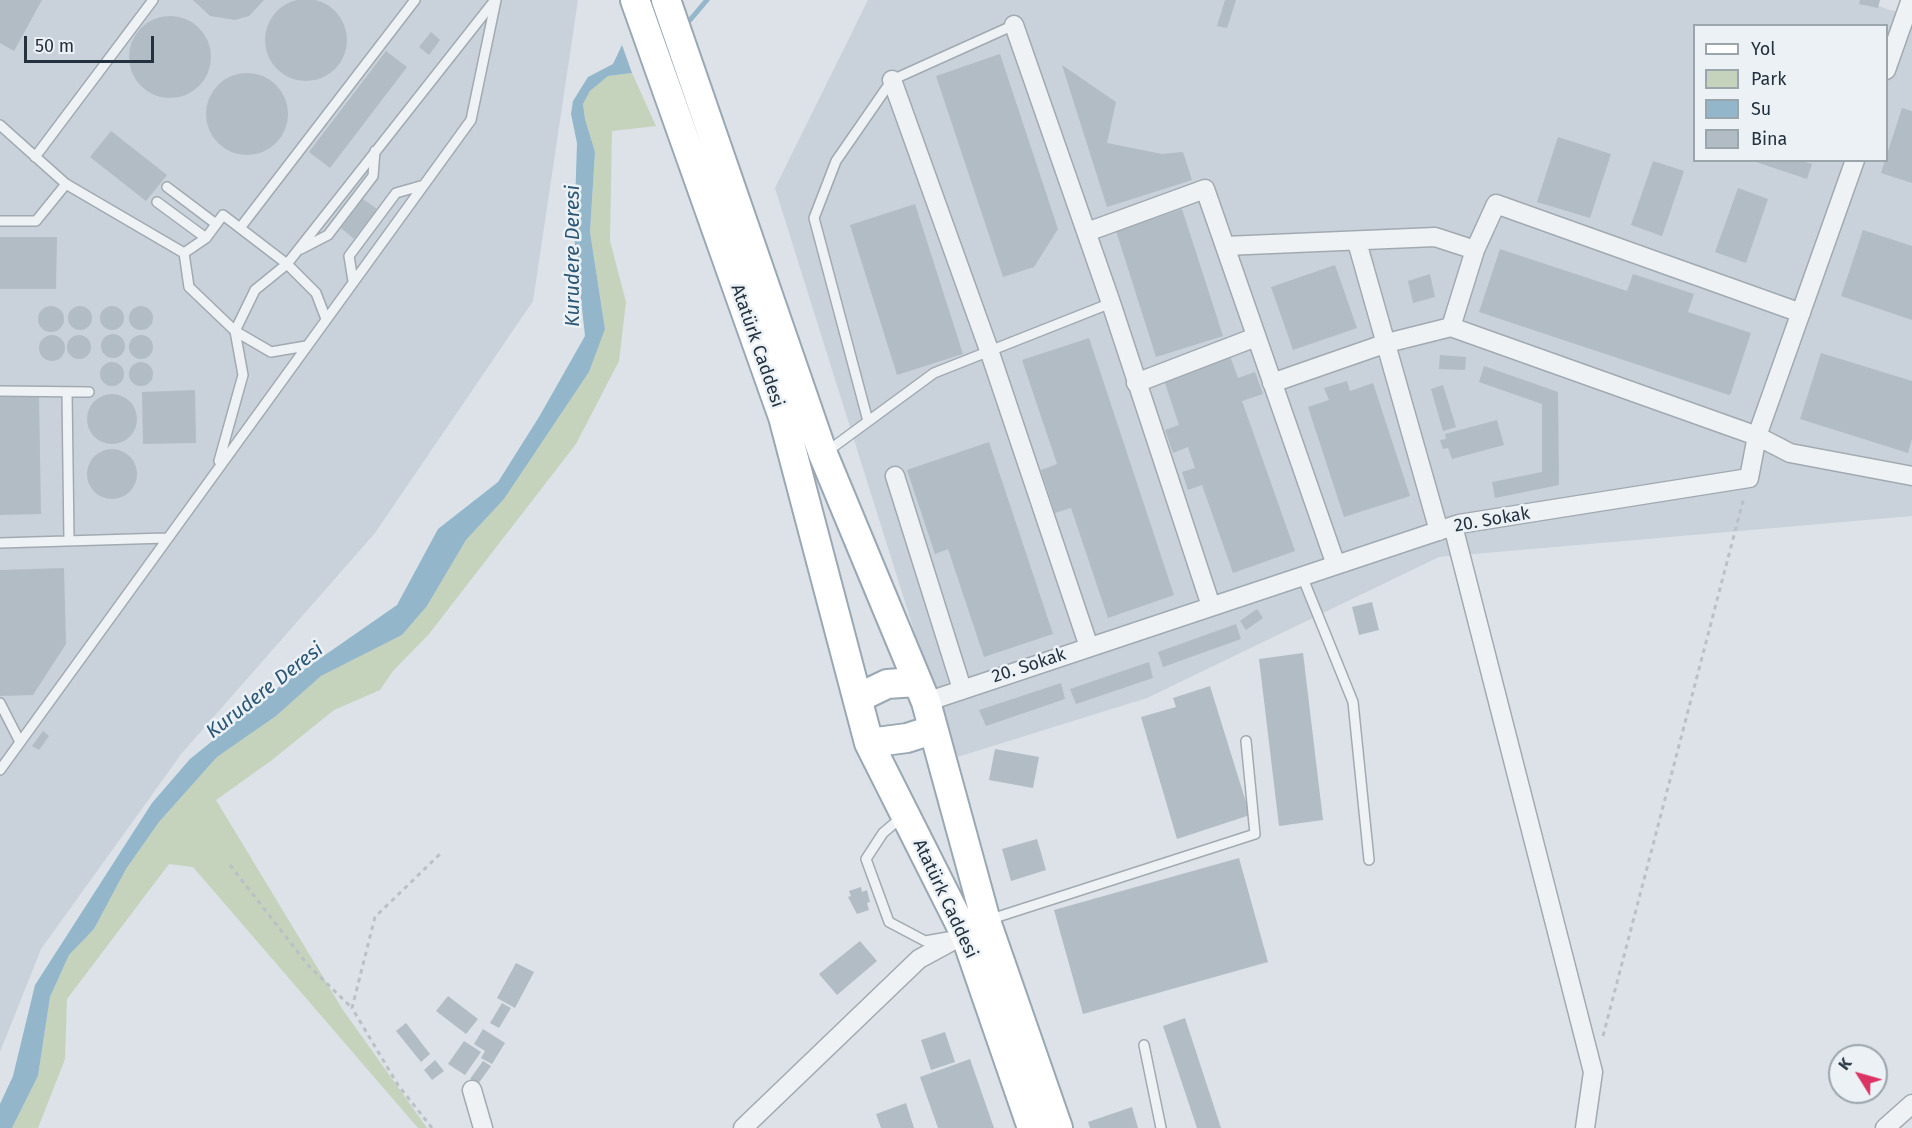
<!DOCTYPE html>
<html>
<head>
<meta charset="utf-8">
<style>
	body { margin:0 }
	#map { position:relative; width:1912px; height:1128px; overflow:hidden; background:#dce2e7; font-family:"Fira Sans",sans-serif }
	canvas { display:block }
	.legend { position:absolute; left:1693px; top:24px; width:195px; height:138px; box-sizing:border-box; background:#ebf1f5; border:2px solid #9ba5ac; margin:0; padding:8px 10px; list-style:none; font-size:18px; color:#24323f }
	.legend li { display:flex; align-items:center; gap:12px; height:30px }
	.legend b { width:30px; border:2px solid #9ba5ac }
	.north { position:absolute; left:1828px; top:1044px; width:60px; height:60px; box-sizing:border-box; background:#ebf1f5; border:2px solid #9ba5ac; border-radius:50%; rotate:307deg; font-size:16px; font-weight:700; line-height:24px; text-align:center; color:#24323f }
	.north::after { content:''; display:block; margin:auto; width:21px; height:27px; background:#da3364; clip-path:polygon(50% 0,100% 100%,50% 72%,0 100%) }
	.scale { position:absolute; left:24px; top:36px; width:130px; height:27px; box-sizing:border-box; border:3px solid #24323f; border-top:0; padding-left:8px; font-size:18px; line-height:21px; white-space:nowrap; color:#24323f; -webkit-text-stroke:4px #ebf1f5; paint-order:stroke }
</style>
</head>
<body>
<div id="map">
<canvas width="1912" height="1128"></canvas>
<ul class="legend">
<li><b style="height:8px;background:#fff"></b>Yol</li>
<li><b style="height:16px;background:#c5d2bc"></b>Park</li>
<li><b style="height:16px;background:#93b6cb"></b>Su</li>
<li><b style="height:16px;background:#b2bcc5"></b>Bina</li>
</ul>
<div class="north">K</div>
<div class="scale">50 m</div>
</div>
<script>
const c = document.querySelector('canvas').getContext('2d');
c.lineJoin = 'round';
function paint(path, color) { c.fillStyle = color; c.fill(path, 'evenodd'); }
const toPath = rows => new Path2D(rows.map(r => 'M' + r).join(''));
function strokePath(path, color, width, dash) { c.strokeStyle = color; c.lineWidth = width; c.lineCap = dash ? 'butt' : 'round'; c.setLineDash(dash || []); c.stroke(path); }
function label(font, color, halo, rows, align = 'center') {
  c.font = font + ' "Fira Sans",sans-serif'; c.lineWidth = 5; c.setLineDash([]); c.textBaseline = 'middle'; c.strokeStyle = halo; c.fillStyle = color; for (const [text, x, y, turn = 0] of rows) {
    c.save(); c.translate(x, y); c.rotate((+turn || 0) * Math.PI / 180); c.textAlign = isNaN(turn) ? turn : align; if (halo) c.strokeText(text, 0, 0); c.fillText(text, 0, 0); c.restore();
  }
}
paint(toPath([
	[0,0,578,0,533,301,375,533,182,753,41,949,0,1052],
	[868,0,1861,0,1890,10,1912,14,1912,516,1439,557,1147,698,954,758,775,188],
	[1694,26,1886,26,1886,160,1694,160]
]), '#c9d1da');
paint(toPath([
	[632,73,656,126,612,131,610,241,626,302,619,361,576,444,429,634,393,671,380,690,334,710,272,760,216,800,343,1010,427,1128,418,1128,193,867,169,864,67,999,65,1059,38,1128,12,1128,38,1076,50,997,69,955,94,929,126,869,159,822,217,757,276,716,321,676,402,635,427,606,466,540,504,499,589,372,605,328,590,232,595,152,585,119,583,104,590,91,608,76]
]), '#c5d2bc');
paint(toPath([
	[622,45,632,73,608,76,590,91,583,104,585,119,595,152,590,232,605,329,589,372,504,499,466,540,427,606,402,635,321,676,276,716,217,757,159,822,126,869,94,929,69,955,50,997,38,1076,12,1128,0,1128,0,1104,13,1076,35,985,152,803,190,759,279,687,397,605,438,529,498,482,539,417,585,336,574,235,577,143,571,114,573,101,588,77,613,64]
]), '#93b6cb');
strokePath(toPath([
	[690,20,707,0]
]), '#93b6cb', 5);
paint(toPath([
	'265 40a41 41 0 1 1 82 0a41 41 0 1 1-82 0Z',
	[0,0,42,0,14,51,0,43],
	[193,0,264,0,249,16,235,20,210,16],
	[1225,0,1236,0,1227,28,1217,26],
	[1860,0,1880,0,1878,8,1859,4],
	'129 57a41 41 0 1 1 82 0a41 41 0 1 1-82 0Z',
	[431,32,440,40,429,55,419,47],
	[386,51,407,67,330,168,309,152],
	[1000,54,1058,229,1034,267,1003,277,936,76],
	[1062,65,1116,102,1107,143,1162,154,1183,152,1192,180,1107,207],
	'206 114a41 41 0 1 1 82 0a41 41 0 1 1-82 0Z',
	[1902,108,1912,111,1912,183,1881,173],
	[111,131,167,175,146,201,90,157],
	[1558,137,1611,154,1590,218,1537,202],
	[1750,160,1800,160,1812,164,1807,179],
	[1653,161,1684,171,1662,236,1631,225],
	[1738,188,1768,199,1746,263,1715,252],
	[363,199,377,209,354,239,341,228],
	[915,204,963,354,897,375,850,225],
	[1182,209,1223,336,1156,357,1116,231],
	[1863,230,1912,246,1912,320,1841,296],
	[0,237,57,237,56,289,0,289],
	[1500,249,1627,291,1633,274,1694,294,1688,312,1751,333,1731,393,1729,395,1479,312],
	[1335,265,1357,328,1293,350,1271,287],
	[1430,274,1435,297,1413,303,1408,281],
	'129 318a12 12 0 1 1 24 0a12 12 0 1 1-24 0Z',
	'68 318a12 12 0 1 1 24 0a12 12 0 1 1-24 0Z',
	'100 318a12 12 0 1 1 24 0a12 12 0 1 1-24 0Z',
	'38 319a13 13 0 1 1 26 0a13 13 0 1 1-26 0Z',
	'101 346a12 12 0 1 1 24 0a12 12 0 1 1-24 0Z',
	'129 347a12 12 0 1 1 24 0a12 12 0 1 1-24 0Z',
	'67 347a12 12 0 1 1 24 0a12 12 0 1 1-24 0Z',
	'39 348a13 13 0 1 1 26 0a13 13 0 1 1-26 0Z',
	[1089,338,1174,595,1108,618,1071,508,1055,513,1041,470,1057,464,1022,360],
	[1821,353,1912,381,1912,439,1908,453,1800,419],
	[1440,355,1466,357,1465,370,1439,369],
	[1230,356,1238,378,1255,372,1263,394,1242,401,1295,551,1233,573,1202,485,1188,490,1182,472,1195,468,1188,447,1173,453,1165,430,1179,425,1164,380],
	'100 374a12 12 0 1 1 24 0a12 12 0 1 1-24 0Z',
	'129 374a12 12 0 1 1 24 0a12 12 0 1 1-24 0Z',
	[1484,366,1558,392,1559,485,1495,498,1492,482,1542,472,1542,404,1479,382],
	[1347,381,1350,391,1373,383,1410,496,1344,517,1308,407,1329,400,1324,388],
	[1443,385,1456,427,1443,431,1431,389],
	[195,390,196,443,143,444,142,392],
	'87 419a25 25 0 1 1 50 0a25 25 0 1 1-50 0Z',
	[39,395,41,514,0,515,0,397],
	[1497,420,1504,445,1452,459,1448,448,1443,449,1440,440,1446,439,1445,434],
	[989,442,1053,634,984,657,948,549,935,554,907,470],
	'87 474a25 25 0 1 1 50 0a25 25 0 1 1-50 0Z',
	[64,568,66,644,33,695,0,696,0,570],
	[1372,602,1379,630,1359,635,1352,607],
	[1257,609,1263,618,1246,630,1240,621],
	[1236,624,1241,639,1163,667,1158,652],
	[1303,653,1323,820,1279,826,1259,659],
	[1149,662,1153,678,1076,704,1070,689],
	[1061,683,1065,699,986,726,979,710],
	[1210,686,1250,815,1177,839,1141,717,1176,707,1173,698],
	[43,731,49,736,39,750,32,746],
	[995,749,1039,757,1033,788,989,780],
	[1037,839,1046,870,1011,881,1002,849],
	[1239,858,1268,962,1083,1014,1054,910],
	[861,887,862,892,867,890,870,902,867,903,869,910,857,914,848,897,851,896,849,891],
	[860,941,877,961,837,995,819,974],
	[516,963,534,972,515,1008,497,998],
	[448,996,478,1019,466,1034,436,1011],
	[502,1003,511,1008,499,1028,490,1023],
	[1185,1018,1221,1128,1197,1128,1163,1026],
	[406,1023,430,1054,421,1062,396,1031],
	[483,1029,505,1043,492,1064,481,1058,485,1051,474,1044],
	[945,1032,955,1062,931,1070,921,1040],
	[464,1041,481,1052,465,1075,448,1064],
	[970,1059,994,1128,938,1128,920,1077],
	[435,1060,444,1071,432,1080,424,1070],
	[483,1061,491,1066,478,1084,470,1079],
	[906,1103,914,1128,881,1128,876,1114],
	[1132,1107,1138,1128,1090,1128,1088,1122]
]), '#b2bcc5');
const lane = toPath([
	[0,125,66,184,184,253],
	[35,157,153,0],
	[167,187,216,224],
	[157,202,206,238],
	[0,221,36,221,66,184],
	[240,228,415,0],
	[301,249,328,235,373,176,375,151],
	[353,281,349,256,396,193,424,185],
	[306,346,271,352,235,331,189,287,184,253,206,238,223,215,287,264,316,293,326,319],
	[0,391,89,392],
	[67,392,69,541],
	[868,421,814,218,836,161,892,80,1014,25],
	[825,453,934,373,1111,303],
	[219,461,243,375,235,331,255,290,287,264,495,0],
	[0,543,166,538],
	[1302,576,1353,702,1369,860],
	[0,703,19,740],
	[0,770,471,120,496,0],
	[903,816,883,833,866,859,889,922,925,941,948,937],
	[988,920,1255,834,1246,741],
	[1144,1045,1161,1128]
]);
const street = toPath([
	[1014,25,1111,303,1211,606],
	[1886,70,1910,2],
	[892,80,989,350,1089,647],
	[1087,232,1205,189,1336,565],
	[1357,242,1439,531],
	[1225,246,1435,237,1475,250],
	[1451,327,1475,250,1496,204,1801,313],
	[1136,383,1256,337],
	[1272,383,1387,343,1451,327,1757,436,1790,453,1912,476],
	[895,476,962,689],
	[1453,526,1593,1072,1585,1128],
	[926,702,1459,524,1749,478,1757,436,1855,160],
	[472,1090,483,1128],
	[743,1128,919,959,965,934],
	[1885,1128,1912,1104]
]);
const primary = toPath([
	[635,0,783,417,869,743,965,934,1032,1128],
	[666,0,823,454,926,702,986,921,1058,1128],
	[858,698,887,684,916,682],
	[869,743,907,738,932,730]
]);
strokePath(lane, '#a1aab1', 12);
strokePath(street, '#a1aab1', 21);
strokePath(primary, '#9aa8b4', 32);
strokePath(toPath([
	[230,865,308,965,352,1008],
	[1603,1036,1744,497],
	[432,1128,398,1085,352,1008,375,917,440,854]
]), '#bac0c6', 3, [4.5, 4.5]);
strokePath(lane, '#eff2f5', 9);
strokePath(street, '#eff2f5', 18);
strokePath(primary, '#fff', 28);
label('18px', '#24323f', '#ebf1f5', [
	["Atatürk Caddesi",757,346,71],
	["20. Sokak",1492,520,-10],
	["20. Sokak",1029,666,-18],
	["Atatürk Caddesi",945,899,65]
]);
label('italic 20px', '#2b5776', '#ebf1f5', [
	["Kurudere Deresi",573,256,-90],
	["Kurudere Deresi",265,691,-38]
]);
</script>
</body>
</html>
